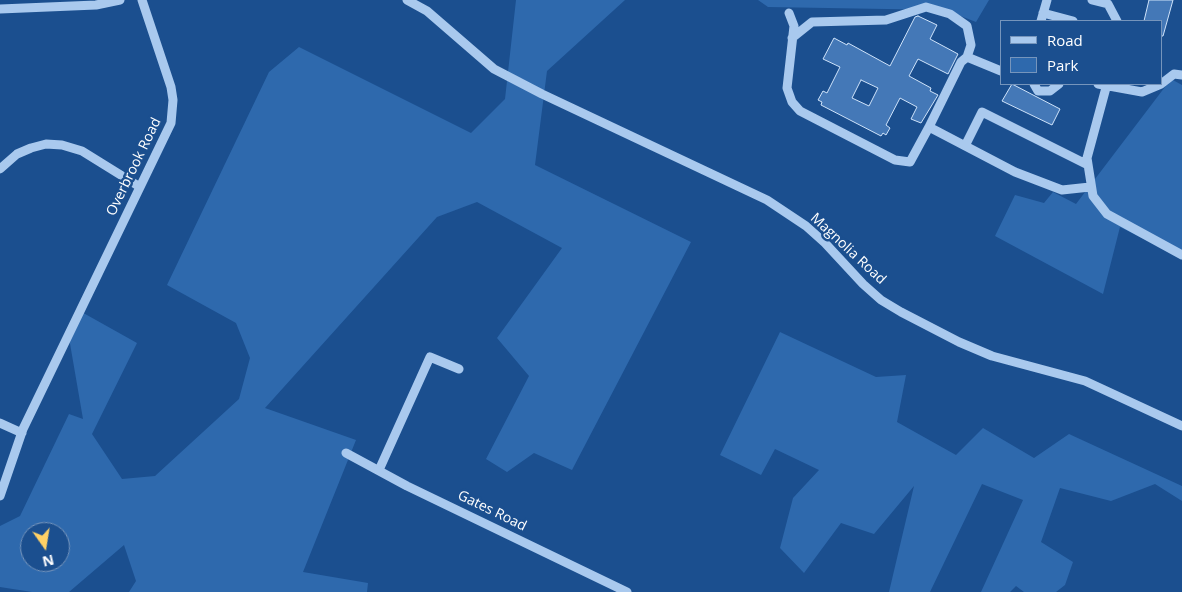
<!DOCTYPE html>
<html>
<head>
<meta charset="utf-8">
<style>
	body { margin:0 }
	#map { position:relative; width:1182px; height:592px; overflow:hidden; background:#1b4f8f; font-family:"Open Sans",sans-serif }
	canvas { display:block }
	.legend { position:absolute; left:1000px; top:20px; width:162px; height:65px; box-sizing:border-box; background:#1b4f8f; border:1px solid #7695bc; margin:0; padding:6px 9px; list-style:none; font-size:15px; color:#fff }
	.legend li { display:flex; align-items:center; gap:10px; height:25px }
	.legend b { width:25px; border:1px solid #7695bc }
	.north { position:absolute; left:20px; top:522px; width:50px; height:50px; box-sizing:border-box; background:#1b4f8f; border:1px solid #7695bc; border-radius:50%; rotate:167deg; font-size:14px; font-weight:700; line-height:20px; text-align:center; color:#fff }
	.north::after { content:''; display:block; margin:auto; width:18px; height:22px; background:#ffd166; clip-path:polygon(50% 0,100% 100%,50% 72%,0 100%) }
</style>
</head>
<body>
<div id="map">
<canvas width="1182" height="592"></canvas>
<ul class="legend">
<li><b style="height:6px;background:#a9c9ee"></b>Road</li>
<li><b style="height:14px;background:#2e69ad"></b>Park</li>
</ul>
<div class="north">N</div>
</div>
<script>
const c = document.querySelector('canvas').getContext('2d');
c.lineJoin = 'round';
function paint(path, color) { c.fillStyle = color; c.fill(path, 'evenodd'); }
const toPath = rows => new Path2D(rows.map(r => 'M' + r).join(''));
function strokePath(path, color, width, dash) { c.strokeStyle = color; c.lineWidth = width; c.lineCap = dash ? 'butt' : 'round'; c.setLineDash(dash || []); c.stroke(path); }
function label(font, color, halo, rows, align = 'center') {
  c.font = font + ' "Open Sans",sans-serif'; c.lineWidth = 5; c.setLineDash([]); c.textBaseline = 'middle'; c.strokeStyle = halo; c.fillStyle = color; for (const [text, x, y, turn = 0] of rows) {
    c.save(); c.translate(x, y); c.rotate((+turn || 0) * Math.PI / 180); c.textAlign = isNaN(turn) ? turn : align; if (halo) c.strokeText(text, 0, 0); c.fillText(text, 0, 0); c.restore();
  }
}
paint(toPath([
	[516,0,625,0,547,71,535,165,691,242,572,470,534,453,507,472,486,459,529,376,497,338,562,248,477,202,437,217,265,408,356,440,303,572,368,583,367,592,129,592,136,581,124,545,69,592,32,592,0,587,0,526,20,516,69,414,83,419,68,332,78,310,137,343,92,434,122,479,155,476,239,399,250,358,236,323,167,285,269,72,299,47,471,133,505,99],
	[30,532,60,532,60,562,30,562],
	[758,0,989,0,976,22,945,10,768,7],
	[1171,79,1182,85,1182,258,1120,227,1103,294,995,236,1015,195,1044,203,1053,192,1076,204],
	[780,332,876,377,906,375,897,422,956,455,983,428,1034,458,1069,434,1182,486,1182,501,1155,484,1111,501,1060,488,1041,542,1073,562,1065,585,1056,592,1024,592,1016,586,1010,592,981,592,1023,500,982,484,930,592,889,592,914,486,874,534,841,523,804,573,780,548,793,498,819,470,775,449,761,475,720,455]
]), '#2e69ad');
const building = toPath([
	[1149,0,1173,0,1163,36,1161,36,1161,21,1144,21,1149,0],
	[918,16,937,25,930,39,958,54,948,74,918,59,909,76,931,88,930,91,938,95,921,123,911,119,917,107,900,98,886,125,890,128,886,135,883,133,881,136,821,105,822,102,818,100,823,91,827,93,840,67,823,59,834,38,847,45,848,43,890,66,915,17,918,16],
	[861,80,878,88,869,106,852,98,861,80],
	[1012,84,1060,109,1052,125,1002,101,1012,84]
]);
paint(building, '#4478b7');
strokePath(building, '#cfe3fa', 1);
strokePath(toPath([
	[407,0,427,11,494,69,542,94,767,200,806,226,825,243,863,284,881,300,901,312,959,342,992,356,1085,381,1182,426],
	[1092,0,1108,4,1117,21],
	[0,9,96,5,120,0],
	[789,13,794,26,787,88,792,102,800,111,895,160,910,162,929,127,1015,172,1062,190,1090,187],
	[1043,13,1073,21],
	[1041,21,1047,0],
	[792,38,812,22,886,20,926,7,950,14,967,26,971,45,967,57],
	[1034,84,1038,91,1050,91,1059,84],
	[1098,84,1142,92,1161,84],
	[1107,84,1087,158,1093,196,1107,214,1182,255],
	[1161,84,1174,74,1182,75],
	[929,127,961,62,967,57,1001,71],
	[965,146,982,112,1088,165],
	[0,169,17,154,31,148,46,144,62,145,82,151,140,187],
	[0,423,22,433],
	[346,453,407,486,627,592],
	[379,470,430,357,459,369],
	[0,496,23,429,171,123,173,100,171,87,142,0]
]), '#a9c9ee', 9);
label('14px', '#fff', '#1b4f8f', [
	["Overbrook Road",134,167,-64],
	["Magnolia Road",848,249,43],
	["Gates Road",492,511,26]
]);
</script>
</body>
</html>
